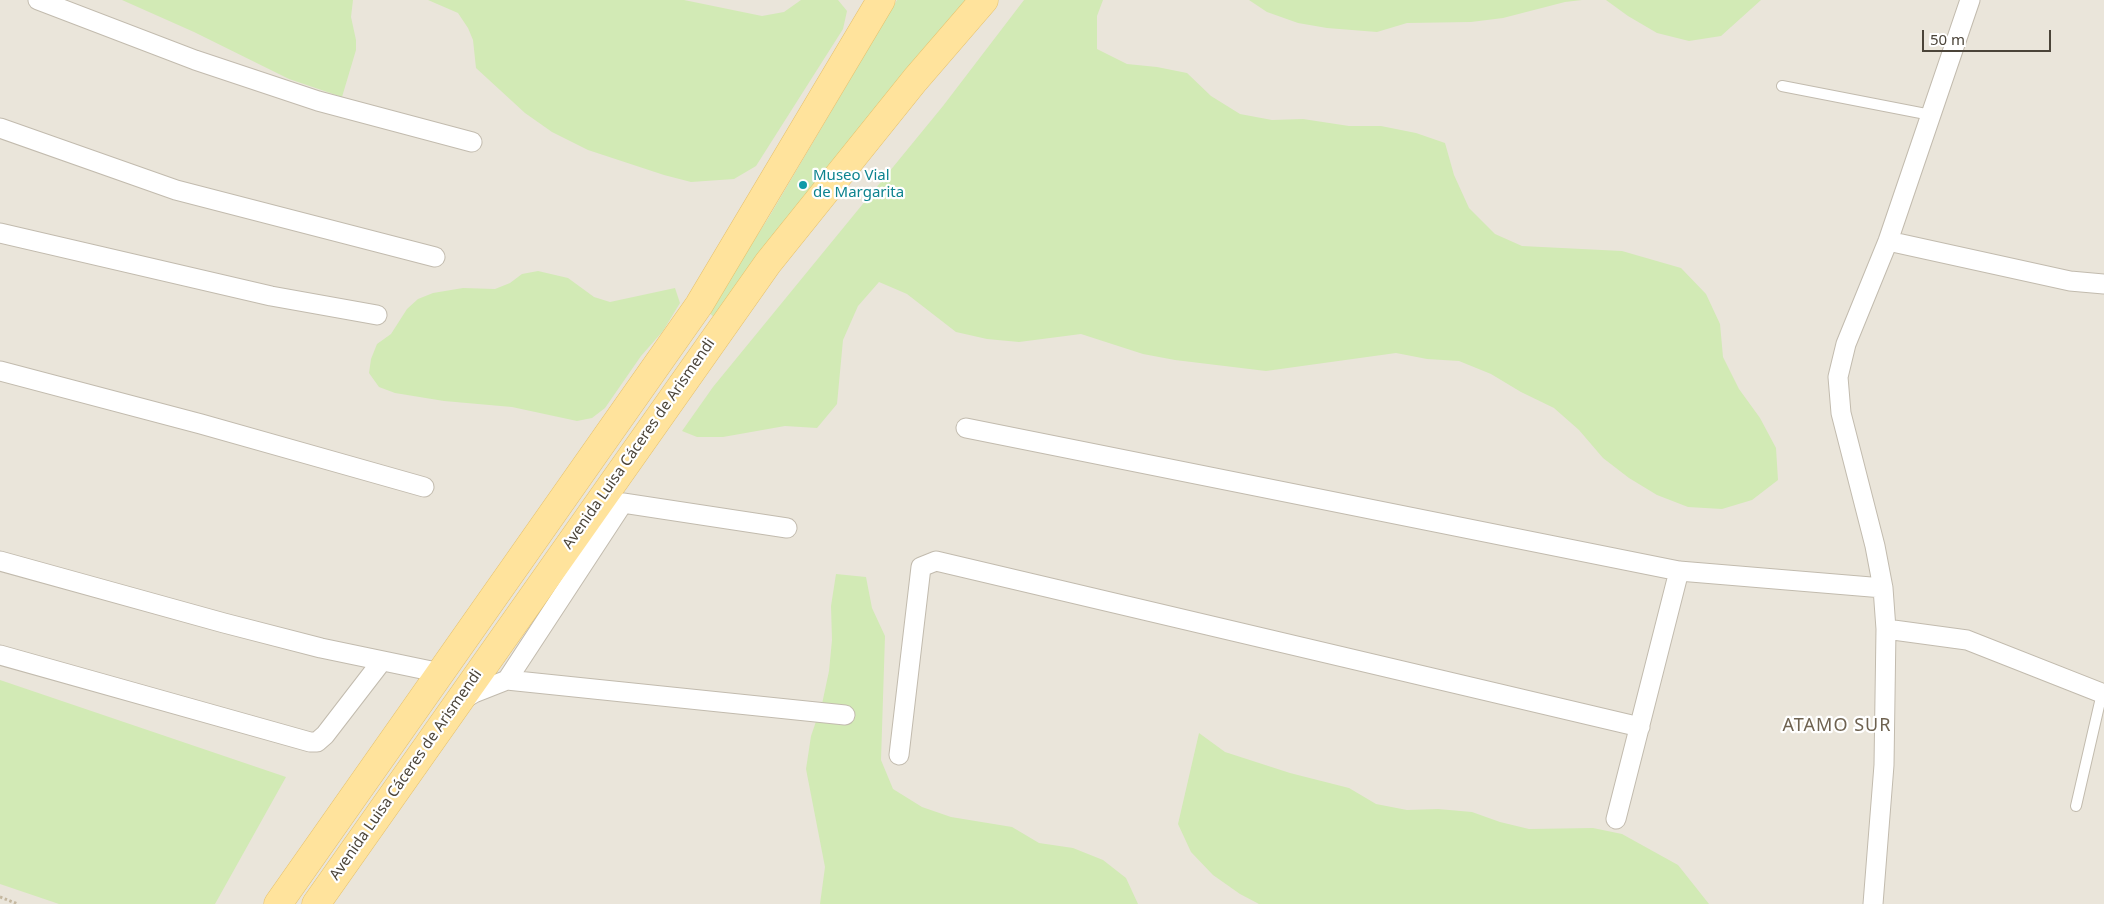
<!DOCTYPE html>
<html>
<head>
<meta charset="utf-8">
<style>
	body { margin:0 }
	#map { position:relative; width:2104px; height:904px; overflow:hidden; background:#f6f3ec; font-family:"Noto Sans",sans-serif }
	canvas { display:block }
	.scale { position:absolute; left:1922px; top:30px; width:129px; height:22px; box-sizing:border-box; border:2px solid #4b4439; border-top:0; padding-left:6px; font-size:15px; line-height:18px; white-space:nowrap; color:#4b4439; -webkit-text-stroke:4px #fff; paint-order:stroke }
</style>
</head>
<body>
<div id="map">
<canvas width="2104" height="904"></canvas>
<div class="scale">50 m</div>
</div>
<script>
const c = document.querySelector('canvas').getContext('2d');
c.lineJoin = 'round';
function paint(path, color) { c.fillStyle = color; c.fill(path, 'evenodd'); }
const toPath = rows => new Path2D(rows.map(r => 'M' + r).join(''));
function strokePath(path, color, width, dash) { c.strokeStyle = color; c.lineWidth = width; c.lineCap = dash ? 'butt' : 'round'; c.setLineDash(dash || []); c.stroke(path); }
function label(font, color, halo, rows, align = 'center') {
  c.font = font + ' "Noto Sans",sans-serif'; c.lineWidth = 4.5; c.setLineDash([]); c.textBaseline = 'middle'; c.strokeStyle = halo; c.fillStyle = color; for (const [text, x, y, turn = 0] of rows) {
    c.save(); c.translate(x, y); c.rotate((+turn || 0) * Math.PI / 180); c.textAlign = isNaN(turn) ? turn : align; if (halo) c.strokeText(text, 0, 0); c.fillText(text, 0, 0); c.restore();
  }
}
paint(toPath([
	[0,0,2104,0,2104,904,0,904]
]), '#eae5da');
paint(toPath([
	[122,0,353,0,351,17,356,40,356,50,342,97,289,79,194,32],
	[428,0,684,0,762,16,784,12,801,0,838,0,847,11,843,29,756,166,734,179,691,182,664,175,588,150,552,132,525,113,476,68,473,40,468,28,458,13],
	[897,0,966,0,714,317,708,312,769,217],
	[1024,0,1103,0,1097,16,1097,49,1127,64,1157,67,1187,73,1211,96,1240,114,1272,120,1303,119,1349,126,1381,126,1416,133,1445,143,1454,175,1469,208,1495,234,1522,246,1622,251,1681,268,1706,294,1720,324,1723,357,1739,389,1760,418,1776,448,1778,480,1752,500,1722,509,1688,507,1657,495,1629,478,1603,458,1579,430,1554,408,1521,392,1491,374,1459,361,1427,359,1396,353,1266,371,1175,360,1143,354,1081,334,1019,342,987,339,956,332,907,294,879,282,858,306,843,340,837,404,817,428,785,426,723,437,697,437,682,431,713,387,943,106],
	[1249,0,1582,0,1565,2,1503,18,1471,22,1407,23,1377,32,1327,28,1298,23,1267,12],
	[1606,0,1761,0,1721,36,1689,41,1657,33,1628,16],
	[538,271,568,278,594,297,610,302,675,288,680,303,663,331,641,356,605,408,592,418,577,421,512,407,444,401,395,393,379,387,369,373,371,359,377,344,391,334,407,309,418,299,433,293,463,288,495,289,510,283,522,274],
	[836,574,866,577,872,608,885,636,881,760,893,789,922,807,951,817,1012,827,1039,843,1073,848,1103,860,1126,878,1138,904,820,904,825,867,806,769,811,736,822,704,829,671,832,640,831,606],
	[0,680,286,777,215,904,59,904,0,884],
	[1199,733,1225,752,1290,773,1349,788,1376,804,1407,810,1438,809,1472,812,1500,822,1529,829,1593,828,1622,834,1678,865,1709,904,1259,904,1240,894,1213,875,1191,852,1178,824]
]), '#d2eab5');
const service = toPath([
	[1782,86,1931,115],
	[2076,806,2102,693]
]);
const minor = toPath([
	[38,0,195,60,318,101,472,142],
	[0,128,176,190,435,257],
	[0,233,271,296,377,315],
	[1888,241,2070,281,2104,284],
	[0,371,201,424,424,487],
	[966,428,1679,571,1883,588],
	[787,528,623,503,507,680,845,715],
	[0,561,224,623,321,648,441,673],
	[1886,629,1967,640,2104,694],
	[0,655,310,742,317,742,325,735,382,661],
	[462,700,474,693,507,680],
	[899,755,921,567,936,561,1640,727],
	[1616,819,1679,571],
	[1873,904,1884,765,1886,629,1883,588,1875,546,1841,413,1838,377,1846,344,1888,241,1970,0]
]);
const primary = toPath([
	[278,904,699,305,881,0],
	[316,904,768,263,915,80,984,0]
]);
strokePath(service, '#c2bbae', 12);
strokePath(minor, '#c2bbae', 21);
strokePath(primary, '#e6c16a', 29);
strokePath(toPath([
	[0,897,18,904]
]), '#c4b79f', 3, [2.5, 2.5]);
strokePath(service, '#fff', 10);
strokePath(minor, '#fff', 19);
strokePath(primary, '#ffe39c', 28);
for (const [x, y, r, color] of [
	[803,185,5,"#0f9aa8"]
]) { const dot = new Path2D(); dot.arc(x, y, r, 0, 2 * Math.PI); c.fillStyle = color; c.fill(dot); strokePath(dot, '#fff', 2); }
label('15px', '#0d838f', '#fff', [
	["Museo Vial",813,176],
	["de Margarita",813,193]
], 'left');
label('15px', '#4b4439', '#fff', [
	["Avenida Luisa Cáceres de Arismendi",639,444,-55],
	["Avenida Luisa Cáceres de Arismendi",406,775,-55]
]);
c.letterSpacing = '1px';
label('18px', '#6e6250', '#fff', [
	["ATAMO SUR",1837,726]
]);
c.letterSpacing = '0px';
</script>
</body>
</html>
